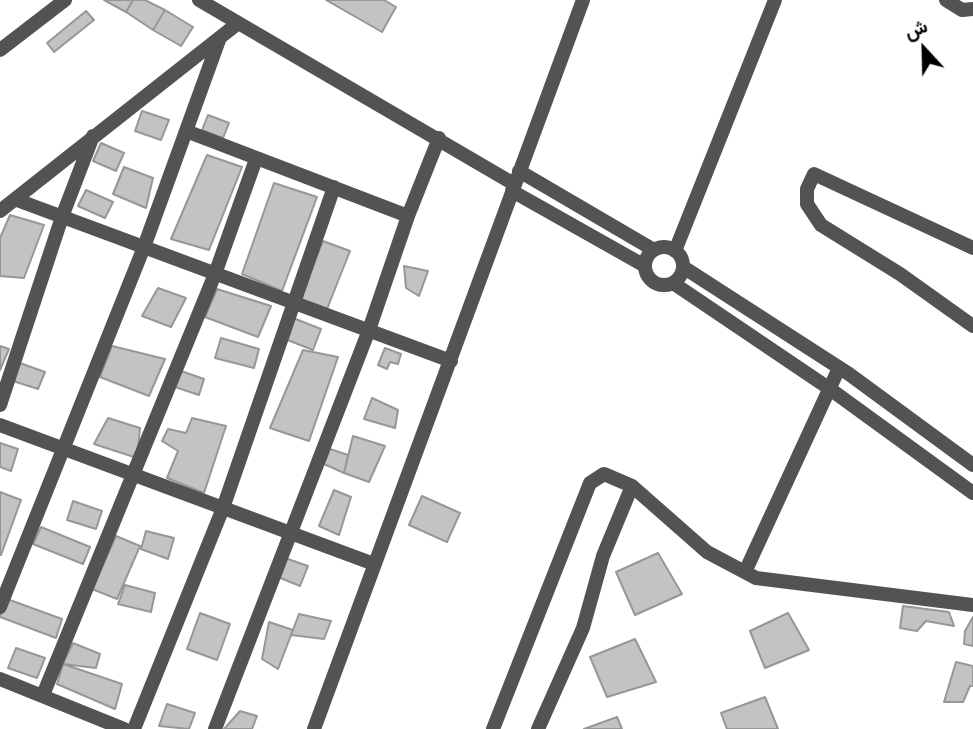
<!DOCTYPE html>
<html>
<head>
<meta charset="utf-8">
<style>
	body { margin:0 }
	#map { position:relative; width:973px; height:729px; overflow:hidden; background:#fff; font-family:"Nunito Sans",Vazirmatn,sans-serif }
	canvas { display:block }
	.north { position:absolute; left:889px; top:14px; width:70px; height:70px; -webkit-text-stroke:5px #fff; paint-order:stroke; rotate:338deg; font-size:19px; font-weight:700; line-height:28px; text-align:center; color:#000 }
	.north::after { content:''; display:block; margin:auto; width:24px; height:32px; background:#000; clip-path:polygon(50% 0,100% 100%,50% 72%,0 100%) }
</style>
</head>
<body>
<div id="map">
<canvas width="973" height="729"></canvas>
<div class="north">ش</div>
</div>
<script>
const c = document.querySelector('canvas').getContext('2d');
c.lineJoin = 'round';
function paint(path, color) { c.fillStyle = color; c.fill(path, 'evenodd'); }
const toPath = rows => new Path2D(rows.map(r => 'M' + r).join(''));
function strokePath(path, color, width, dash) { c.strokeStyle = color; c.lineWidth = width; c.lineCap = dash ? 'butt' : 'round'; c.setLineDash(dash || []); c.stroke(path); }
const building = toPath([
	[104,0,133,0,126,12,104,0],
	[133,0,145,0,165,10,153,30,126,12,133,0],
	[326,0,384,0,396,7,382,32,326,0],
	[165,10,193,27,181,46,153,30,165,10],
	[86,11,94,20,54,52,47,43,86,11],
	[142,111,169,120,161,140,135,131,142,111],
	[208,115,229,123,223,138,202,130,208,115],
	[101,143,124,153,116,171,93,161,101,143],
	[207,155,242,167,209,250,171,239,207,155],
	[124,167,153,178,146,208,113,194,124,167],
	[274,183,317,197,282,291,242,274,274,183],
	[86,190,113,202,105,218,78,206,86,190],
	[10,215,44,225,24,278,0,276,0,238,10,215],
	[323,241,350,251,327,309,300,299,323,241],
	[404,266,428,271,419,296,406,288,404,266],
	[158,288,186,298,171,327,142,316,158,288],
	[217,289,271,306,258,337,205,317,217,289],
	[293,318,321,329,313,350,285,339,293,318],
	[221,338,259,349,254,368,215,358,221,338],
	[0,346,9,349,0,370,0,346],
	[112,346,165,359,149,396,100,377,112,346],
	[385,348,401,354,398,364,390,362,387,369,378,365,385,348],
	[303,350,338,357,309,441,270,428,303,350],
	[17,362,45,372,38,389,10,380,17,362],
	[181,371,204,379,199,395,175,387,181,371],
	[372,398,398,410,395,428,364,419,372,398],
	[108,418,140,428,137,458,94,444,108,418],
	[192,418,226,426,204,493,167,478,178,451,162,441,168,429,186,433,192,418],
	[353,436,385,446,369,482,344,473,353,436],
	[0,443,18,449,11,471,0,467,0,443],
	[330,449,348,455,344,473,324,464,330,449],
	[334,490,351,497,339,535,319,526,334,490],
	[0,492,21,500,1,555,0,555,0,492],
	[422,496,460,513,447,542,409,525,422,496],
	[73,501,102,511,96,529,67,520,73,501],
	[41,527,90,547,83,564,33,544,41,527],
	[146,531,174,538,168,559,141,549,146,531],
	[116,536,140,546,117,599,92,589,116,536],
	[658,553,682,594,635,615,616,572,658,553],
	[285,558,308,566,300,586,278,577,285,558],
	[125,585,155,593,151,612,118,604,125,585],
	[7,599,62,619,56,638,0,617,7,599],
	[903,606,949,612,954,626,926,621,917,631,900,628,903,606],
	[200,613,230,624,217,660,187,649,200,613],
	[788,613,809,650,765,668,750,631,788,613],
	[299,614,331,621,324,639,291,635,299,614],
	[973,617,973,646,964,644,965,631,973,617],
	[269,622,293,630,278,669,262,659,269,622],
	[635,639,656,682,607,697,590,657,635,639],
	[73,643,100,654,96,668,63,664,73,643],
	[16,648,45,658,37,678,8,668,16,648],
	[956,662,973,666,973,686,970,686,963,702,944,702,956,662],
	[63,664,122,684,115,709,57,684,63,664],
	[765,697,778,729,727,729,721,713,765,697],
	[167,704,195,713,189,729,159,726,167,704],
	[240,711,257,716,252,729,224,729,240,711],
	[617,717,622,729,584,729,617,717]
]);
paint(building, '#c3c3c3');
strokePath(building, '#979797', 2);
strokePath(toPath([
	[199,0,514,184],
	[946,0,962,10,973,9],
	[0,50,65,0],
	[186,131,408,216],
	[519,171,654,250],
	[512,191,645,266],
	[17,200,451,361],
	[0,211,237,24],
	'645 266a19 19 0 1 1 38 0a19 19 0 1 1-38 0Z',
	[973,248,814,174,807,189,807,204,821,225,900,274,973,326],
	[675,251,775,0],
	[683,267,849,374,973,465],
	[673,283,830,389,973,493],
	[0,405,62,217,93,136],
	[0,425,374,564],
	[745,572,839,368],
	[0,607,144,247,219,40],
	[0,679,124,729],
	[43,695,215,274,256,159],
	[134,729,223,508,334,187],
	[215,729,369,330,408,216,439,138],
	[314,729,583,0],
	[493,729,590,483,604,474,632,486],
	[538,729,583,628,603,556,632,486,707,552,756,578,973,605]
]), '#535353', 14);
</script>
</body>
</html>
